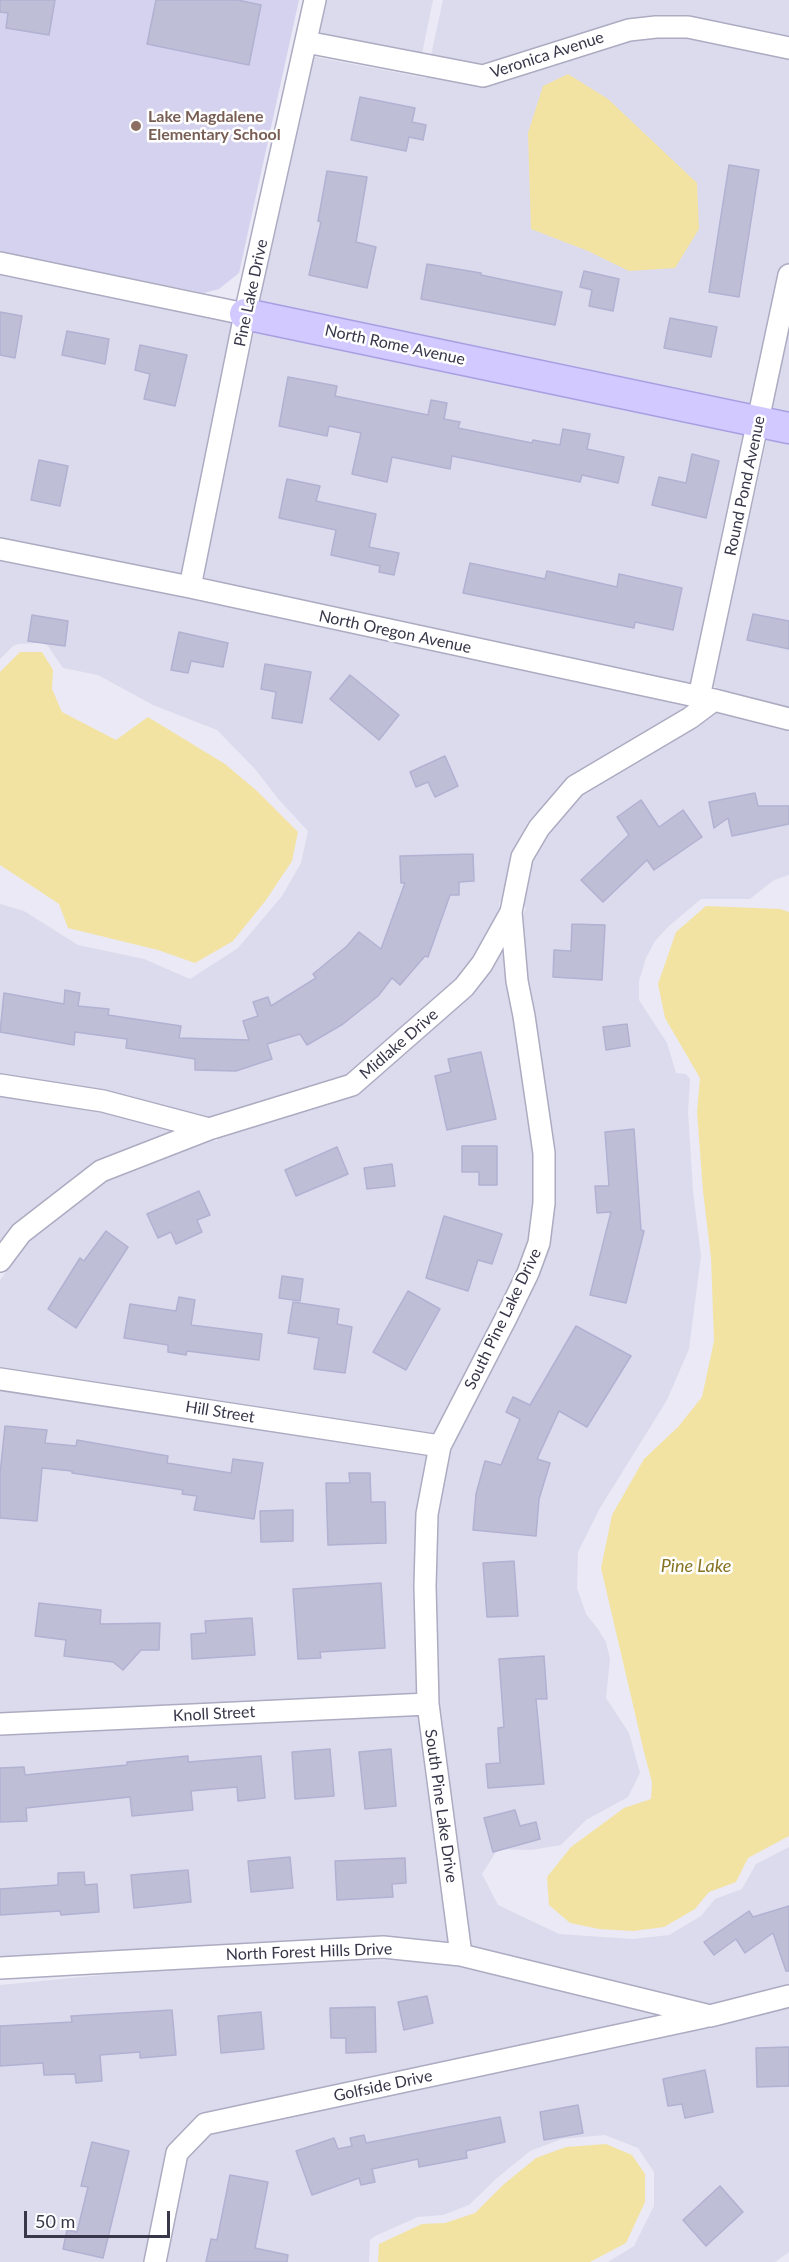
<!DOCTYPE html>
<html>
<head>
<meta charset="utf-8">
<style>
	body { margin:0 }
	#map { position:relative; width:789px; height:2262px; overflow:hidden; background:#eae9f5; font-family:Lato,sans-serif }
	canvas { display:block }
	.scale { position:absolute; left:24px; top:2211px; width:146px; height:27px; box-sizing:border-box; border:3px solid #373749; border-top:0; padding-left:8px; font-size:18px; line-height:21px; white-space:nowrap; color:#373749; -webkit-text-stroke:4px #fff; paint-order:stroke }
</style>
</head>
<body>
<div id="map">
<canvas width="789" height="2262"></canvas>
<div class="scale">50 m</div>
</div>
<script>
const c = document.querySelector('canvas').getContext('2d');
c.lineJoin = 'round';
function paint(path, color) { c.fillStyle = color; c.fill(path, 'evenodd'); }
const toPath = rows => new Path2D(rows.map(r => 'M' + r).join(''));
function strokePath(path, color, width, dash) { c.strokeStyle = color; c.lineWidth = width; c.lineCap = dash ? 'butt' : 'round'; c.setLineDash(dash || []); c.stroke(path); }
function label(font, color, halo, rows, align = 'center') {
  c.font = font + ' Lato,sans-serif'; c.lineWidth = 5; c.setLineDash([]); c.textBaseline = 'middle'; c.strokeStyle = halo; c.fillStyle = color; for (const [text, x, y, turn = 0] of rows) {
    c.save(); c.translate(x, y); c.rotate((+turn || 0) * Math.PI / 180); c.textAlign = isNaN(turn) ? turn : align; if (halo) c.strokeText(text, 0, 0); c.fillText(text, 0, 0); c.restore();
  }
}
paint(toPath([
	[326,0,433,0,422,54,319,34],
	[443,0,789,0,789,416,257,307,310,56,426,78],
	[0,273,233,322,181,575,0,539],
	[255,326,746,429,690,685,203,580],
	[768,434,789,439,789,709,720,692,715,686,712,688],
	[0,559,188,597,689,705,567,780,529,821,512,852,502,902,499,902,500,909,472,959,455,980,346,1076,208,1118,0,1075,0,904,24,911,78,945,144,959,190,979,238,948,282,896,301,863,308,831,280,801,255,769,217,730,153,705,98,675,63,668,48,646,42,643,19,644,13,646,0,659],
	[717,711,789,729,789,875,774,880,750,899,701,899,669,926,655,941,646,958,639,981,639,1000,667,1043,676,1073,686,1074,690,1079,688,1112,693,1191,701,1256,689,1349,667,1400,600,1508,578,1552,577,1588,586,1614,598,1629,606,1642,610,1659,606,1698,629,1733,640,1773,628,1797,586,1820,561,1845,531,1850,498,1849,482,1874,498,1905,559,1934,633,1939,669,1935,701,1916,715,1899,742,1889,756,1864,789,1847,789,1986,709,2005,471,1948,439,1704,436,1587,438,1515,451,1449,539,1277,550,1244,555,1203,555,1152,535,1015,528,980,523,914,526,908,524,907,533,861,548,833,583,794,696,727],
	[503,949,506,981,513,1017,532,1153,532,1202,528,1240,518,1269,433,1435,0,1369,0,1280,29,1240,107,1180,210,1140,217,1141,218,1137,357,1094,472,994,491,970],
	[0,1095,101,1110,176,1131,93,1163,13,1225,0,1243],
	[0,1389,427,1454,416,1513,414,1586,416,1694,0,1714],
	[418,1715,448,1944,382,1937,0,1958,0,1734],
	[406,1960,460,1966,664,2015,202,2114,196,2117,166,2151,143,2262,0,2262,0,1985,175,1968,296,1961],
	[789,2007,789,2252,775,2262,608,2262,634,2246,654,2206,654,2172,638,2148,605,2135,562,2139,530,2151,497,2178,469,2205,443,2215,418,2217,375,2236,370,2240,369,2262,166,2262,188,2158,211,2133,724,2023]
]), '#dcdbed');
paint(toPath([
	[0,0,299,0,239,273,219,289,204,293,0,252]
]), '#d5d2ef');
paint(toPath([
	[568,74,608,99,697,183,699,229,675,268,629,271,588,251,531,229,528,133,543,86],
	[20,652,42,652,53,670,52,689,62,712,116,740,148,717,225,764,257,791,298,832,292,861,266,900,233,941,195,963,158,950,68,928,59,904,0,865,0,672],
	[706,906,780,909,789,912,789,1836,748,1858,736,1882,709,1892,695,1909,664,1927,633,1931,599,1929,570,1923,549,1905,547,1877,571,1847,624,1808,651,1799,652,1782,644,1752,601,1568,612,1515,644,1459,678,1427,702,1397,714,1341,711,1258,703,1191,697,1112,700,1078,665,1018,658,984,676,932],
	[606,2144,632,2155,645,2174,645,2202,626,2243,590,2262,378,2262,379,2244,422,2224,445,2223,475,2213,503,2185,536,2158,566,2147]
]), '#f3e3a3');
const building = toPath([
	[0,0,55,0,49,35,6,28,8,13,0,12,0,0],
	[156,0,238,0,261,5,249,65,147,44,156,0],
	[360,97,415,108,412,122,426,125,423,140,409,137,406,151,351,140,360,97],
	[729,165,759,170,739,297,709,292,729,165],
	[327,171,367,177,356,242,376,247,367,288,309,275,321,222,318,221,327,171],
	[427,264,481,273,481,275,562,292,555,325,421,299,427,264],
	[584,271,619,279,613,311,589,306,592,290,580,287,584,271],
	[0,312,22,316,15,358,0,355,0,312],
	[670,318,717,327,711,357,664,348,670,318],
	[67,331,109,339,105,364,62,355,67,331],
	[140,345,187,355,175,406,144,399,150,374,135,370,140,345],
	[288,377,337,386,335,396,428,415,431,400,447,403,444,419,460,422,458,428,532,443,533,440,560,445,563,429,590,434,587,449,624,457,618,483,582,475,580,482,452,456,450,469,392,457,387,482,352,474,361,433,329,426,327,436,279,426,288,377],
	[692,454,719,461,706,518,652,505,659,477,686,483,692,454],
	[39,460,68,466,60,506,31,500,39,460],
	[287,479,320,486,316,501,376,514,369,547,399,553,394,575,379,572,380,566,331,555,336,530,279,518,287,479],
	[470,563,545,579,547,571,617,587,619,574,682,588,673,630,635,622,634,628,463,593,470,563],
	[753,614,789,621,789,649,747,640,753,614],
	[32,615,68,621,65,646,28,641,32,615],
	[179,632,228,643,223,667,191,661,188,673,171,670,179,632],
	[265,664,311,672,302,723,272,718,276,692,261,689,265,664],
	[350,675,399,715,379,740,330,699,350,675],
	[445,756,458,786,435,797,428,782,416,787,410,772,445,756],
	[755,793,758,806,789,806,789,824,732,836,728,818,714,828,709,802,755,793],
	[641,800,659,827,683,810,702,837,654,870,647,860,603,902,581,880,629,835,617,817,641,800],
	[473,854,474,881,459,882,459,895,450,895,428,957,425,956,400,985,392,978,378,996,343,1024,307,1045,300,1034,267,1044,272,1059,236,1071,195,1070,195,1059,126,1048,127,1039,75,1032,74,1045,0,1032,4,993,64,1004,65,990,80,993,78,1006,109,1009,108,1015,181,1026,179,1038,249,1040,243,1021,258,1016,253,1002,268,997,271,1006,316,978,313,974,347,946,359,932,381,949,405,883,401,883,400,856,473,854],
	[572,924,605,925,602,980,553,977,554,950,571,951,572,924],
	[627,1024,630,1046,606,1050,603,1027,627,1024],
	[481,1052,496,1119,447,1130,435,1076,451,1072,448,1059,481,1052],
	[634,1129,641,1230,644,1231,626,1303,590,1295,611,1212,597,1213,595,1186,609,1186,605,1132,634,1129],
	[462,1146,497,1146,497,1185,479,1185,479,1172,462,1172,462,1146],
	[337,1147,348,1174,296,1196,285,1170,337,1147],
	[392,1164,395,1186,367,1189,364,1168,392,1164],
	[199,1191,210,1215,197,1220,202,1232,176,1244,171,1232,158,1238,147,1214,199,1191],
	[444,1216,502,1234,492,1264,478,1260,468,1291,426,1278,444,1216],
	[106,1231,128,1247,76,1328,48,1309,80,1258,84,1261,106,1231],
	[282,1276,303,1279,300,1301,279,1298,282,1276],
	[408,1291,440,1309,406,1370,373,1352,408,1291],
	[179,1297,195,1300,191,1325,262,1334,259,1360,187,1351,186,1355,168,1352,168,1345,124,1338,130,1304,176,1311,179,1297],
	[293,1302,339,1309,337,1324,352,1327,345,1373,314,1369,319,1338,288,1333,293,1302],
	[576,1326,631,1356,587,1427,559,1411,537,1459,550,1463,539,1499,536,1536,473,1530,476,1494,485,1461,501,1465,520,1419,506,1412,513,1397,530,1405,576,1326],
	[5,1426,47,1430,45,1443,76,1446,77,1440,168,1456,167,1463,231,1473,233,1459,263,1463,254,1519,194,1510,197,1496,182,1494,183,1490,72,1473,72,1471,42,1468,37,1521,0,1518,0,1474,5,1426],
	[349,1473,370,1473,371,1502,385,1502,386,1543,328,1545,326,1483,350,1483,349,1473],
	[293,1510,293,1541,261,1542,260,1511,293,1510],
	[514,1561,518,1616,487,1617,483,1563,514,1561],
	[381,1583,385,1648,320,1652,321,1658,298,1659,293,1589,381,1583],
	[39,1603,101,1610,100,1624,160,1623,159,1650,141,1650,123,1670,113,1662,64,1656,66,1640,35,1636,39,1603],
	[252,1618,255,1655,192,1659,191,1634,206,1633,205,1621,252,1618],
	[544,1656,547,1699,536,1699,544,1784,488,1788,486,1764,500,1763,498,1728,504,1727,499,1659,544,1656],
	[330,1749,334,1796,295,1799,292,1752,330,1749],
	[391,1749,396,1806,365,1809,359,1752,391,1749],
	[188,1756,188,1762,261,1756,265,1798,238,1801,237,1787,191,1791,193,1810,132,1816,130,1797,26,1808,27,1821,0,1822,0,1768,24,1767,25,1775,127,1765,127,1762,188,1756],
	[515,1810,520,1826,536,1822,540,1839,493,1852,484,1818,515,1810],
	[290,1857,293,1888,251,1892,248,1861,290,1857],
	[405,1858,406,1883,392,1884,393,1897,337,1900,335,1861,405,1858],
	[188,1870,191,1902,134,1908,131,1875,188,1870],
	[84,1872,85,1885,97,1884,99,1912,61,1915,60,1911,0,1915,0,1889,58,1885,58,1873,84,1872],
	[789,1906,789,1971,786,1971,773,1933,745,1953,736,1939,714,1955,704,1942,749,1911,753,1917,789,1906],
	[427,1996,433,2023,404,2030,398,2002,427,1996],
	[375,2007,376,2052,346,2053,346,2038,331,2038,330,2008,375,2007],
	[172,2010,176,2055,140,2058,140,2052,100,2055,102,2081,76,2083,75,2074,44,2075,43,2063,0,2066,0,2026,72,2022,71,2016,172,2010],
	[261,2012,264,2049,221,2053,218,2016,261,2012],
	[789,2047,789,2086,757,2087,756,2048,789,2047],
	[705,2070,713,2112,685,2118,682,2104,668,2106,663,2079,705,2070],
	[578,2105,583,2133,544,2140,540,2112,578,2105],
	[500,2117,505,2142,466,2151,467,2158,419,2167,418,2159,372,2169,375,2182,361,2185,359,2178,312,2195,296,2151,334,2138,338,2149,352,2146,350,2138,364,2135,366,2143,500,2117],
	[92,2142,129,2151,103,2258,63,2249,67,2230,77,2232,88,2187,81,2186,92,2142],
	[230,2175,268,2182,255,2248,288,2255,287,2262,206,2262,211,2239,217,2240,230,2175],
	[720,2186,743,2212,706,2246,683,2220,720,2186]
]);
paint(building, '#bebed7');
strokePath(building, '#b1b1d2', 1.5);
const street = toPath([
	[306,42,483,76,629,30,656,27,688,27,789,48],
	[0,263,245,314],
	[0,549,190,587,714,700,789,719],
	[190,587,245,314,315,0],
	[699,697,789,275],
	[0,1085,103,1101,209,1129],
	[0,1261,21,1233,101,1171,209,1129,352,1085,464,987,482,964,511,912],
	[0,1379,440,1446],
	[0,1724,428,1704],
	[461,1955,428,1704,425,1586,427,1514,440,1446,506,1318,528,1273,539,1243,544,1203,544,1153,524,1016,517,981,511,912,522,857,539,828,575,786,690,718,714,700],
	[0,1968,383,1947,461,1955,710,2016,789,1996],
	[155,2262,177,2153,205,2124,704,2017]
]);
const secondary = toPath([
	[245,314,789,428]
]);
strokePath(street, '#acabc1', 24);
strokePath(secondary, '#a89fe3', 33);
strokePath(street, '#fff', 21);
strokePath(secondary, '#d1c9ff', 30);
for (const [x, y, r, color] of [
	[136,126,6,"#8d6e63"]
]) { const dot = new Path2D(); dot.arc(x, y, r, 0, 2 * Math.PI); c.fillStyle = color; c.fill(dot); strokePath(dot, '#fff', 2); }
label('16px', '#373749', '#fff', [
	["Veronica Avenue",547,55,-18],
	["Pine Lake Drive",251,293,-78],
	["North Rome Avenue",395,345,12],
	["Round Pond Avenue",745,486,-78],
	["North Oregon Avenue",395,632,12],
	["Midlake Drive",399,1044,-41],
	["South Pine Lake Drive",503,1319,-64],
	["Hill Street",220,1412,9],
	["Knoll Street",214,1714,-3],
	["South Pine Lake Drive",441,1806,82],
	["North Forest Hills Drive",309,1952,-2],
	["Golfside Drive",383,2086,-12]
]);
label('bold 16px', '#785e54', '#fff', [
	["Lake Magdalene",148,117],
	["Elementary School",148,135]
], 'left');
label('italic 18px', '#877423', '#fff', [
	["Pine Lake",696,1566]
]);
</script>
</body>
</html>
